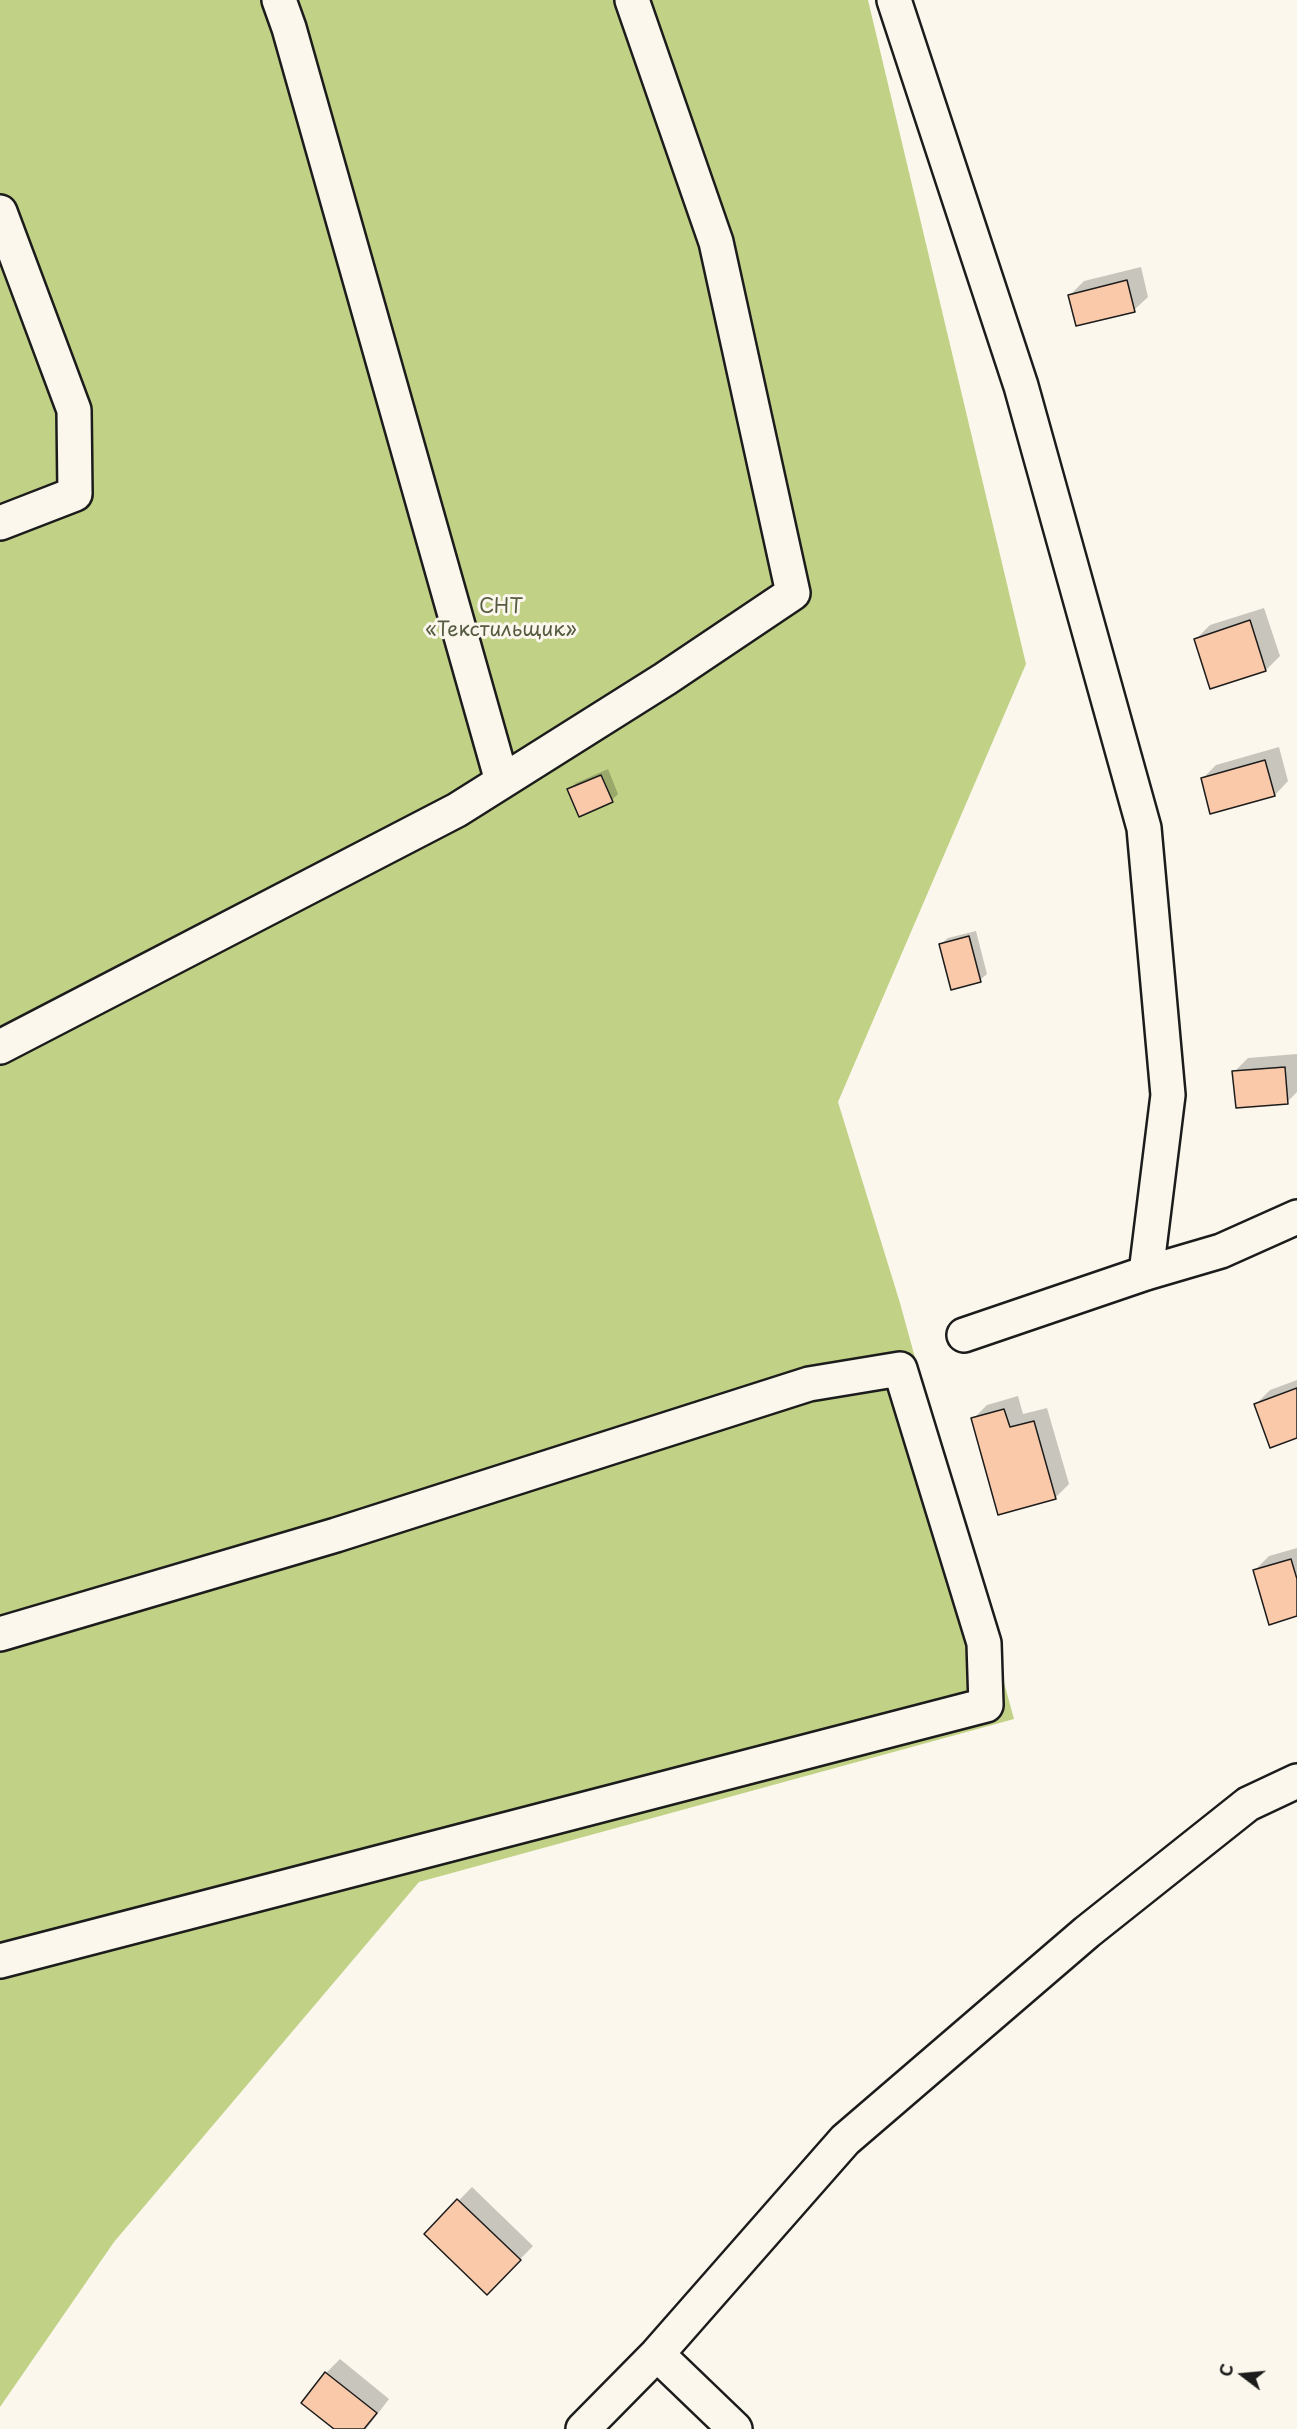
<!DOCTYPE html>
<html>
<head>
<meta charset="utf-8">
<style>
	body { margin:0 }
	#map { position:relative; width:1297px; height:2429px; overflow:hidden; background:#fbf7ec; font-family:"Playpen Sans",sans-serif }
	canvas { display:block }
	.north { position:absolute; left:1213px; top:2345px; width:60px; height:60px; -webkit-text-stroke:4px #fbf7ec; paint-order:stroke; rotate:286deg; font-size:16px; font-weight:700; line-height:24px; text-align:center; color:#1c1c1c }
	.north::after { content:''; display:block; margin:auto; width:21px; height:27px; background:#1c1c1c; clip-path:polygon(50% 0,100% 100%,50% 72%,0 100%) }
</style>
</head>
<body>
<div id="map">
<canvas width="1297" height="2429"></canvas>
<div class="north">С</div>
</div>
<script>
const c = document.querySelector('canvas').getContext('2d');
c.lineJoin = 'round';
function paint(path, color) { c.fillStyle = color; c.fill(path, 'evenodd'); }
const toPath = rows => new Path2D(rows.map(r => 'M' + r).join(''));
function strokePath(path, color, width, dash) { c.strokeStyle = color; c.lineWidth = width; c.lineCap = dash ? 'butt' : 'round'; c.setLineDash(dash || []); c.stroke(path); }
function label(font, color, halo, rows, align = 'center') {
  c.font = font + ' "Playpen Sans",sans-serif'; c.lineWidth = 6; c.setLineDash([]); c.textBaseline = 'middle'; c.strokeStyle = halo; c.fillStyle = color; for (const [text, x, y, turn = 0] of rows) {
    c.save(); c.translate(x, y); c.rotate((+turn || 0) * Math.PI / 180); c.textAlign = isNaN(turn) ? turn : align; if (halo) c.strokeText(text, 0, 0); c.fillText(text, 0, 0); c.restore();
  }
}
paint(toPath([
	[0,0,868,0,1026,664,838,1102,900,1303,1014,1719,419,1882,114,2242,0,2407]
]), '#c1d287');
paint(toPath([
	[1141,267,1148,297,1134,310,1070,295,1084,281],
	[1264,608,1280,656,1266,670,1211,687,1196,639,1210,625],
	[1279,747,1288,781,1275,795,1202,779,1216,765],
	[608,769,618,794,612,800,569,790,576,783],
	[976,931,987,974,980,980,941,944,948,938],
	[1297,1054,1297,1092,1287,1102,1234,1072,1248,1058],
	[1297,1380,1297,1436,1256,1404,1270,1390],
	[1018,1396,1023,1414,1047,1408,1069,1484,1055,1498,973,1419,987,1405],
	[1297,1548,1297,1615,1255,1570,1269,1556],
	[472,2187,533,2246,487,2293,426,2234],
	[340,2359,389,2399,366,2429,336,2429,326,2373]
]), '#0003');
const building = toPath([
	[1127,280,1135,312,1076,326,1068,295,1127,280],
	[1250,620,1266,671,1210,689,1194,639,1250,620],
	[1265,760,1275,796,1210,814,1201,778,1265,760],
	[601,775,613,802,579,817,567,789,601,775],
	[969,936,981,982,951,990,939,944,969,936],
	[1285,1067,1288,1104,1236,1108,1232,1071,1285,1067],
	[1297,1388,1297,1438,1270,1448,1254,1404,1297,1388],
	[1004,1409,1010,1427,1034,1421,1056,1499,998,1515,971,1418,1004,1409],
	[1291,1559,1297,1579,1297,1616,1269,1625,1253,1570,1291,1559],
	[457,2199,521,2260,487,2295,424,2234,457,2199],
	[325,2372,377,2413,364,2429,334,2429,301,2403,325,2372]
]);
paint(building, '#fac9aa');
strokePath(building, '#1c1c1c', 1.5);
const minor = toPath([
	[279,0,289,28,502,781],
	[894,0,1021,386,1144,828,1168,1095,1146,1273],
	[0,212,74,410,75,494,0,523],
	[0,1047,457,810,665,679,793,593,716,242,632,0],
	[964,1335,1146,1273,1221,1251,1297,1217],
	[0,1634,336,1535,809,1384,900,1369,984,1643,986,1705,0,1961],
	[657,2354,735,2429],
	[583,2429,657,2354,845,2140,1087,1932,1248,1804,1297,1781]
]);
strokePath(minor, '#1c1c1c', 38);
strokePath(minor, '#fbf7ec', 33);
label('20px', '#565c41', '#fbf7ec', [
	["СНТ",501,607],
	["«Текстильщик»",501,630]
]);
</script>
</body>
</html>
